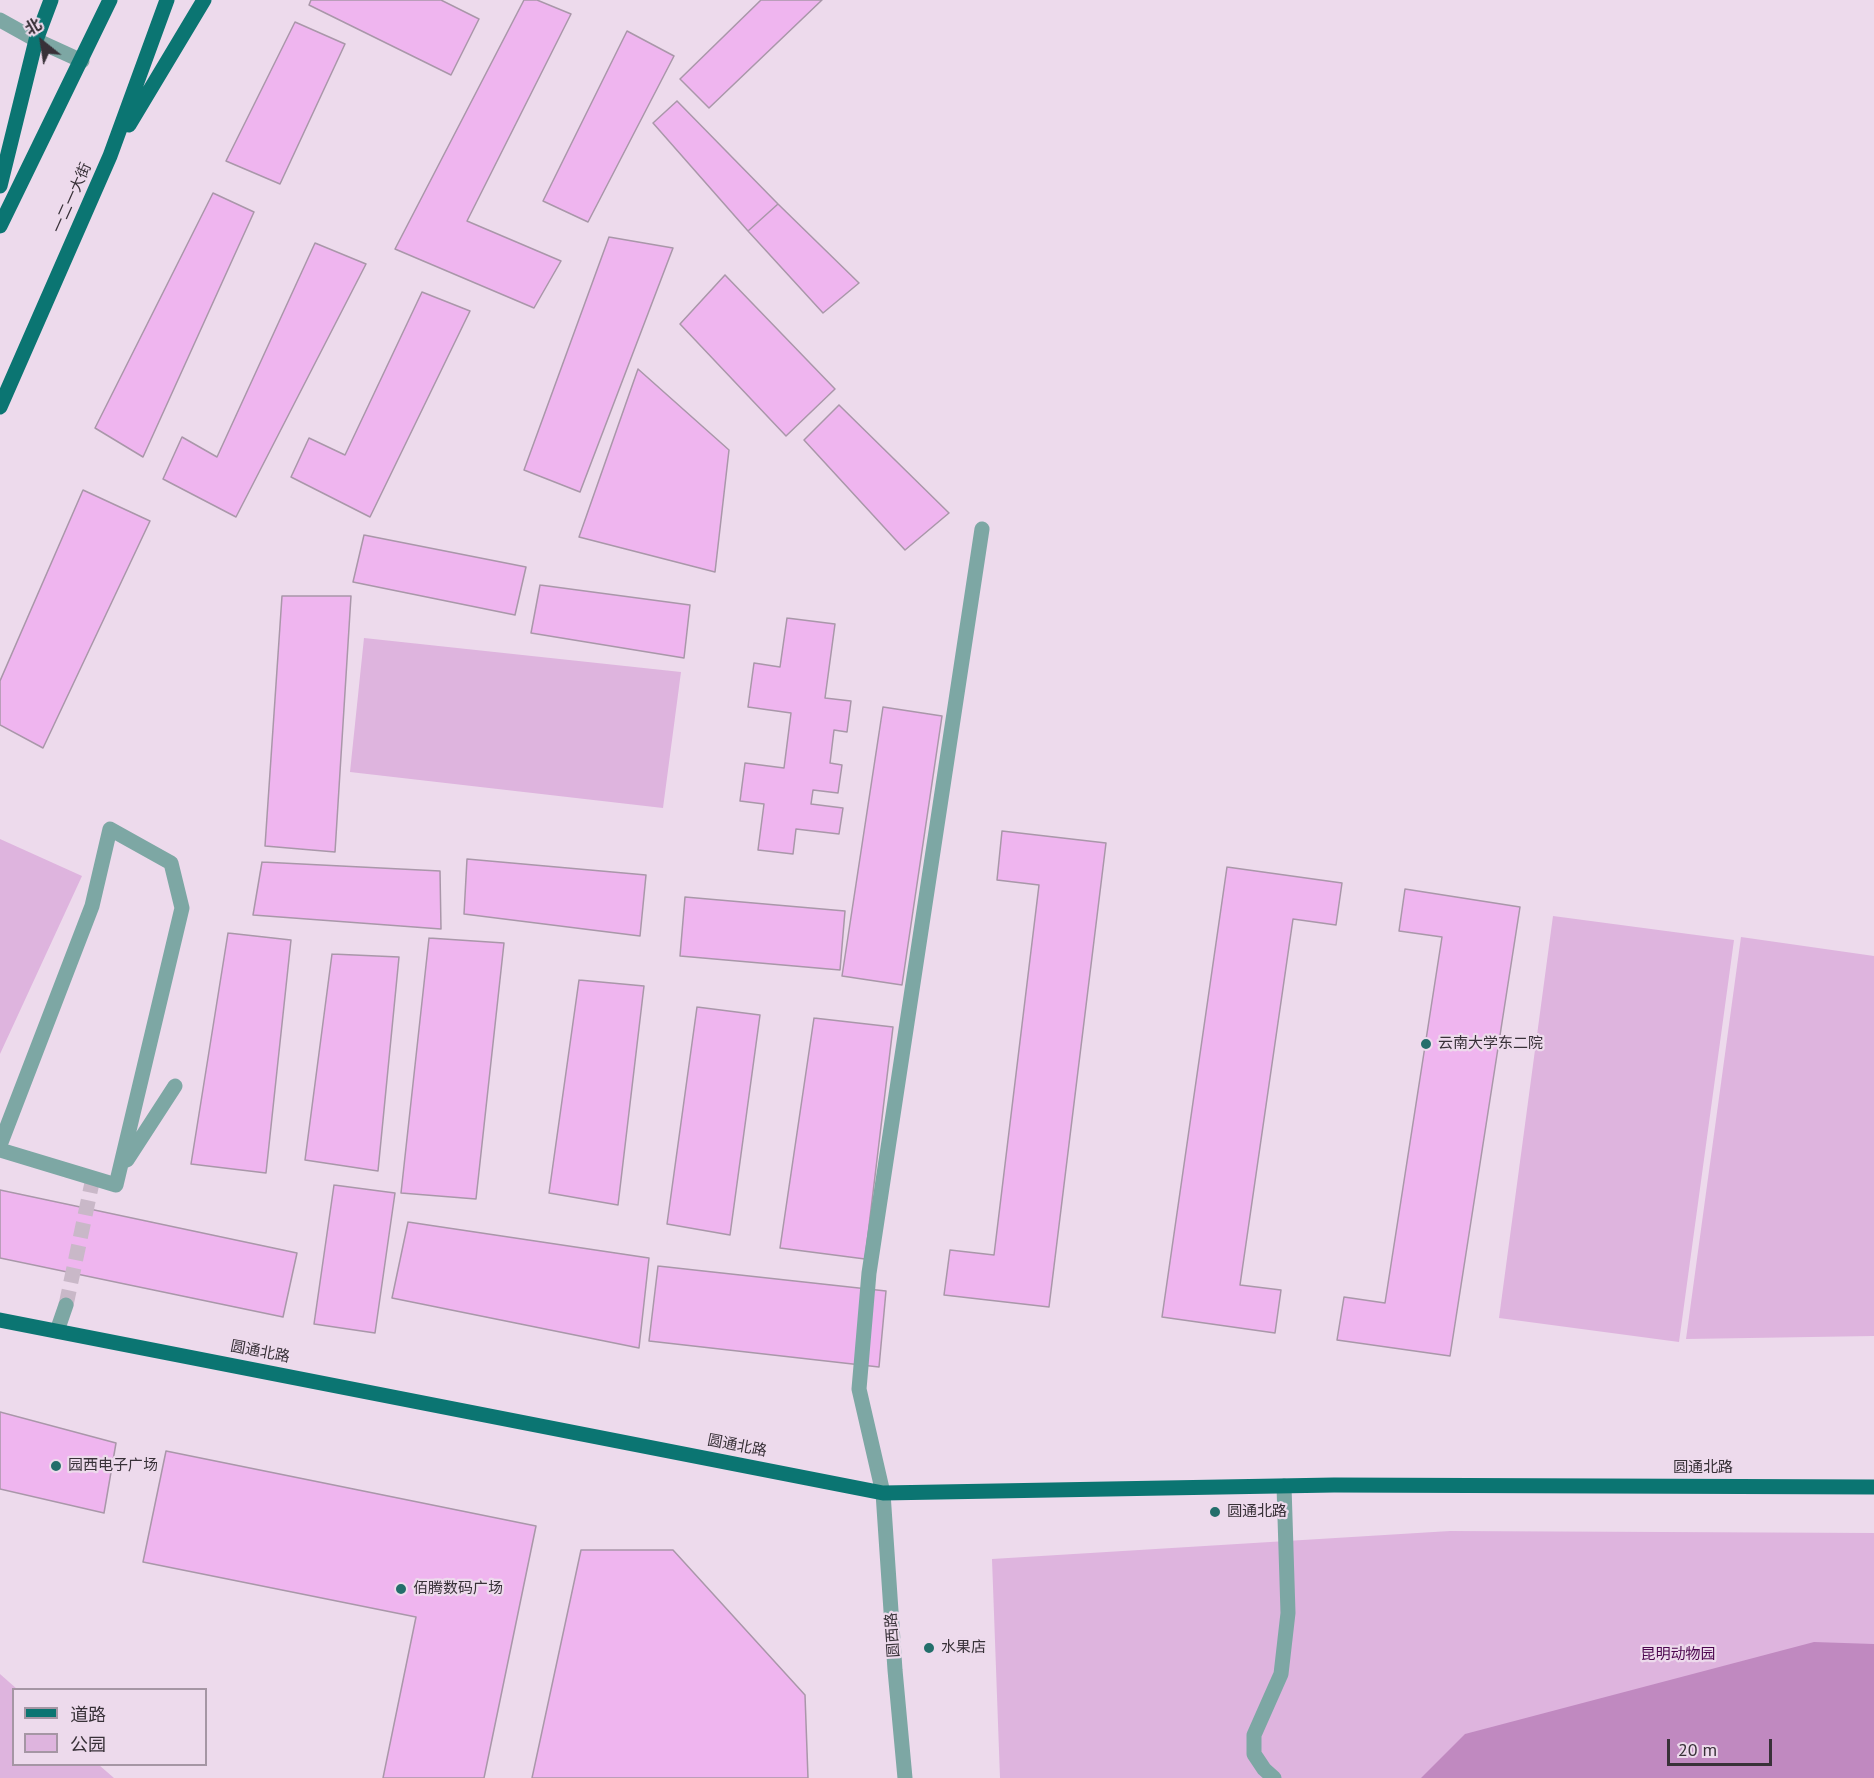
<!DOCTYPE html>
<html>
<head>
<meta charset="utf-8">
<style>
	body { margin:0 }
	#map { position:relative; width:1874px; height:1778px; overflow:hidden; background:#eddaec; font-family:"PT Sans","Noto Sans SC",sans-serif }
	canvas { display:block }
	.legend { position:absolute; left:12px; top:1688px; width:195px; height:78px; box-sizing:border-box; background:#eddaec; border:2px solid #a596a4; margin:0; padding:8px 10px; list-style:none; font-size:18px; color:#383138 }
	.legend li { display:flex; align-items:center; gap:12px; height:30px }
	.legend b { width:30px; border:2px solid #a596a4 }
	.north { position:absolute; left:12px; top:12px; width:60px; height:60px; -webkit-text-stroke:4px #eddaec; paint-order:stroke; rotate:330deg; font-size:16px; font-weight:700; line-height:24px; text-align:center; color:#383138 }
	.north::after { content:''; display:block; margin:auto; width:21px; height:27px; background:#383138; clip-path:polygon(50% 0,100% 100%,50% 72%,0 100%) }
	.scale { position:absolute; left:1667px; top:1739px; width:105px; height:27px; box-sizing:border-box; border:3px solid #383138; border-top:0; padding-left:8px; font-size:18px; line-height:21px; white-space:nowrap; color:#383138; -webkit-text-stroke:4px #eddaec; paint-order:stroke }
</style>
</head>
<body>
<div id="map">
<canvas width="1874" height="1778"></canvas>
<ul class="legend">
<li><b style="height:8px;background:#0b7572"></b>道路</li>
<li><b style="height:16px;background:#deb4de"></b>公园</li>
</ul>
<div class="north">北</div>
<div class="scale">20 m</div>
</div>
<script>
const c = document.querySelector('canvas').getContext('2d');
c.lineJoin = 'round';
function paint(path, color) { c.fillStyle = color; c.fill(path, 'evenodd'); }
const toPath = rows => new Path2D(rows.map(r => 'M' + r).join(''));
function strokePath(path, color, width, dash) { c.strokeStyle = color; c.lineWidth = width; c.lineCap = dash ? 'butt' : 'round'; c.setLineDash(dash || []); c.stroke(path); }
function label(font, color, halo, rows, align = 'center') {
  c.font = font + ' "PT Sans","Noto Sans SC",sans-serif'; c.lineWidth = 4.5; c.setLineDash([]); c.textBaseline = 'middle'; c.strokeStyle = halo; c.fillStyle = color; for (const [text, x, y, turn = 0] of rows) {
    c.save(); c.translate(x, y); c.rotate((+turn || 0) * Math.PI / 180); c.textAlign = isNaN(turn) ? turn : align; if (halo) c.strokeText(text, 0, 0); c.fillText(text, 0, 0); c.restore();
  }
}
paint(toPath([
	[364,638,681,672,663,808,350,772],
	[0,839,82,876,0,1054],
	[1553,916,1734,940,1679,1342,1499,1318],
	[1741,937,1874,956,1874,1336,1686,1339],
	[1450,1531,1874,1533,1874,1778,1000,1778,992,1559],
	[0,1674,17,1689,14,1690,14,1764,99,1765,114,1778,0,1778]
]), '#deb4de');
paint(toPath([
	[1814,1642,1874,1644,1874,1778,1421,1778,1465,1734]
]), '#c089c0');
const building = toPath([
	[311,0,441,0,479,19,451,75,309,5,311,0],
	[524,0,537,0,571,14,467,221,561,261,534,308,395,249,524,0],
	[761,0,822,0,709,108,680,79,761,0],
	[295,22,345,44,280,184,226,161,295,22],
	[627,31,674,56,588,222,543,201,627,31],
	[677,101,778,204,748,231,653,123,677,101],
	[213,193,254,212,143,457,95,428,213,193],
	[778,204,859,283,823,313,748,231,778,204],
	[609,237,673,248,580,492,524,470,609,237],
	[315,243,366,264,236,517,163,479,182,437,217,457,315,243],
	[725,275,835,389,786,436,680,324,725,275],
	[422,292,470,311,370,517,291,477,309,438,345,455,422,292],
	[638,369,729,450,715,572,579,537,638,369],
	[839,405,949,513,905,550,804,440,839,405],
	[83,490,150,521,43,748,0,725,0,681,83,490],
	[364,535,526,567,515,615,353,582,364,535],
	[540,585,690,605,684,658,531,633,540,585],
	[282,596,351,596,335,852,265,846,282,596],
	[787,618,835,624,825,698,851,701,847,732,834,730,830,763,842,765,838,793,813,790,811,804,843,808,839,834,796,829,793,854,758,850,764,804,740,801,745,763,784,768,791,713,748,707,754,663,780,667,787,618],
	[883,707,942,716,902,985,842,976,883,707],
	[1002,831,1106,843,1049,1307,944,1295,950,1250,994,1255,1039,885,997,880,1002,831],
	[467,859,646,875,640,936,464,914,467,859],
	[262,862,440,871,441,929,253,915,262,862],
	[1227,867,1342,883,1336,925,1293,919,1240,1285,1281,1290,1275,1333,1162,1317,1227,867],
	[1405,889,1520,907,1450,1356,1337,1340,1344,1297,1385,1303,1442,937,1399,931,1405,889],
	[685,897,845,911,840,970,680,956,685,897],
	[228,933,291,940,266,1173,191,1164,228,933],
	[429,938,504,943,476,1199,401,1193,429,938],
	[332,954,399,957,378,1171,305,1160,332,954],
	[579,980,644,986,618,1205,549,1193,579,980],
	[697,1007,760,1015,730,1235,667,1224,697,1007],
	[814,1018,893,1027,865,1259,780,1248,814,1018],
	[334,1185,395,1193,375,1333,314,1324,334,1185],
	[0,1190,297,1253,283,1317,0,1258,0,1190],
	[408,1222,649,1258,639,1348,392,1298,408,1222],
	[658,1266,886,1291,879,1367,649,1341,658,1266],
	[0,1412,116,1443,104,1513,0,1489,0,1412],
	[166,1451,536,1526,484,1778,383,1778,416,1617,143,1562,166,1451],
	[581,1550,673,1550,805,1695,808,1778,532,1778,581,1550]
]);
paint(building, '#efb5ef');
strokePath(building, '#a997a9', 1.5);
strokePath(toPath([
	[66,1305,93,1178]
]), '#c9b8c8', 15, [15, 8]);
strokePath(toPath([
	[0,20,36,40,82,61],
	[0,1145,92,906,110,829,171,863,182,908,116,1185,0,1150],
	[127,1160,175,1086],
	[57,1331,66,1305],
	[905,1778,895,1670,883,1493,859,1389,869,1273,982,529],
	[1274,1778,1264,1769,1254,1754,1254,1735,1281,1674,1288,1613,1284,1486]
]), '#7da7a4', 15);
strokePath(toPath([
	[129,125,204,0],
	[0,186,36,40,51,0],
	[0,226,110,0],
	[0,407,110,156,167,0],
	[0,1320,883,1493,1334,1485,1874,1487]
]), '#0b7572', 15);
for (const [x, y, r, color] of [
	[1426,1044,6,"#236e6b"],
	[56,1466,6,"#236e6b"],
	[1215,1512,6,"#236e6b"],
	[401,1589,6,"#236e6b"],
	[929,1648,6,"#236e6b"]
]) { const dot = new Path2D(); dot.arc(x, y, r, 0, 2 * Math.PI); c.fillStyle = color; c.fill(dot); strokePath(dot, '#eddaec', 2); }
label('15px', '#383138', '#eddaec', [
	["一二一大街",72,198,-66],
	["圆通北路",260,1352,11],
	["圆通北路",737,1446,11],
	["圆通北路",1703,1468],
	["圆西路",893,1635,-94]
]);
label('15px', '#383138', '#eddaec', [
	["云南大学东二院",1438,1044],
	["园西电子广场",68,1466],
	["圆通北路",1227,1512],
	["佰腾数码广场",413,1589],
	["水果店",941,1648]
], 'left');
label('15px', '#4b054e', '#eddaec', [
	["昆明动物园",1678,1655]
]);
</script>
</body>
</html>
